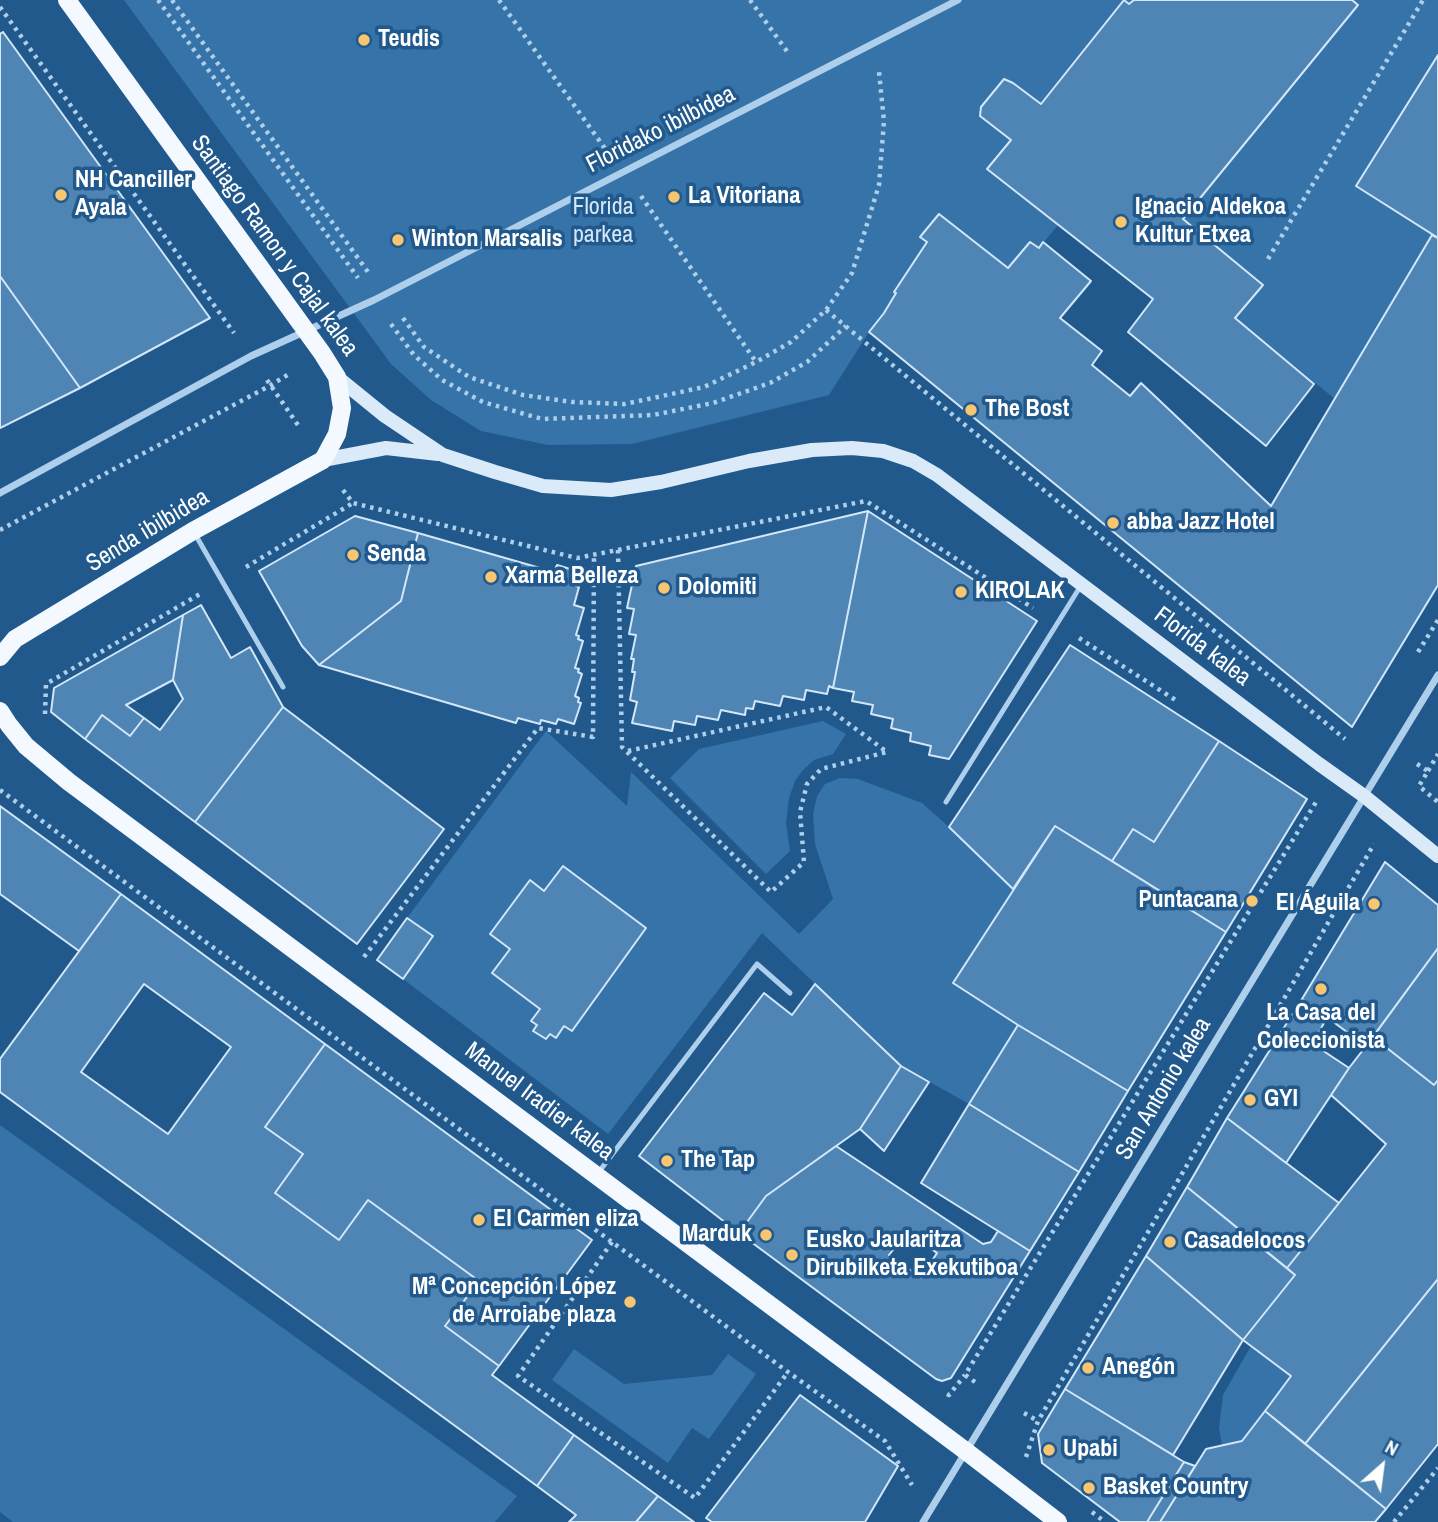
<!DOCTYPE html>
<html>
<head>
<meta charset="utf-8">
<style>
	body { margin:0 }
	#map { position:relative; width:1438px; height:1522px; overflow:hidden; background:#21598c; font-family:"Archivo Narrow",sans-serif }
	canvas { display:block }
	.north { position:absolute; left:1347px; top:1431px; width:70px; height:70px; -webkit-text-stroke:5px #21598c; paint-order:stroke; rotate:28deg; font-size:19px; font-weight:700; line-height:28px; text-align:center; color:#fff }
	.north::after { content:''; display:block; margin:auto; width:24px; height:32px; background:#fff; clip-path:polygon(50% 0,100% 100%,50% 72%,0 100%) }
</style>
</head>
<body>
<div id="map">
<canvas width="1438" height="1522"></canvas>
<div class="north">N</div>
</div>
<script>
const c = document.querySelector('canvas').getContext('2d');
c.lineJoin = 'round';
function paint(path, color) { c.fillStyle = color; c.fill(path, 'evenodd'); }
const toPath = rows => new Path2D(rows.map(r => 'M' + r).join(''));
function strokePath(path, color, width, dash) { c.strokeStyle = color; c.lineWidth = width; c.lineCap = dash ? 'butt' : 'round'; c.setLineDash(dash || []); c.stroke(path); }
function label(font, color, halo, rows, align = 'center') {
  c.font = font + ' "Archivo Narrow",sans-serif'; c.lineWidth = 7; c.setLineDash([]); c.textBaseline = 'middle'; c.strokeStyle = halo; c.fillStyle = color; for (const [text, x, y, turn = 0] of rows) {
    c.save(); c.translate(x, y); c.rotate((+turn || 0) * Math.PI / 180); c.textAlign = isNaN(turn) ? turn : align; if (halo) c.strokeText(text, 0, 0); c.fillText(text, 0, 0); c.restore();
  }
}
paint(toPath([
	[124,0,1134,0,1129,4,1123,1,1041,104,1013,83,1004,80,981,107,980,116,1011,140,987,169,1058,225,1039,248,1030,242,1008,268,939,214,920,236,927,242,895,291,896,293,884,313,869,332,829,395,632,444,548,445,481,431,431,400,391,364],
	[1352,0,1438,0,1438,55,1356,186,1432,235,1335,399,1235,318,1263,285,1183,219,1357,5],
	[823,721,846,734,833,754,814,760,803,770,795,781,789,798,786,823,790,851,766,874,670,778,699,749],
	[546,731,627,806,631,772,799,934,833,899,815,844,813,814,817,796,825,784,840,778,858,779,922,803,949,827,1013,889,954,983,1018,1025,969,1104,901,1066,762,933,608,1134,403,979,433,937,407,918],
	[0,1125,517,1496,495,1522,13,1522,0,1512],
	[1251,1346,1291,1376,1242,1441,1222,1445,1219,1428,1223,1395],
	[574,1349,624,1384,712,1375,728,1354,756,1374,709,1439,692,1428,668,1463,552,1380]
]), '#3573a9');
const building = toPath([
	[1124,0,1129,4,1134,0,1352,0,1358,5,1183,219,1263,285,1235,318,1314,384,1266,446,1128,332,1153,299,987,169,1011,140,980,116,981,107,1004,79,1013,83,1041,104,1124,0],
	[3,32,210,318,80,388,0,276,0,34,3,32],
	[1438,55,1438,238,1356,186,1438,55],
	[939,214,1008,268,1030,242,1039,248,1043,242,1091,281,1060,318,1102,351,1092,365,1130,396,1141,383,1271,506,1432,235,1438,238,1438,585,1352,727,869,332,884,313,896,293,894,292,927,242,920,237,939,214],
	[0,276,80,388,0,428,0,276],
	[868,511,1037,621,949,759,929,755,931,746,910,741,911,733,891,728,893,719,871,714,873,705,852,701,854,692,833,688,868,511],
	[868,511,833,688,829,686,827,694,806,690,804,700,783,696,780,706,755,701,753,709,746,708,745,715,721,710,718,720,697,716,695,725,674,721,672,731,632,723,637,702,630,700,635,672,632,672,634,659,631,659,636,635,629,634,634,609,627,608,636,566,868,511],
	[355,516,418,533,401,601,319,665,302,646,259,571,355,516],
	[418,533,554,572,557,565,580,572,576,586,579,587,574,605,584,608,576,635,579,636,578,639,583,641,575,668,579,669,578,672,582,674,575,696,579,698,578,702,581,703,574,724,558,719,556,724,541,720,540,724,518,718,516,723,319,665,401,601,418,533],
	[201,605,231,658,250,647,283,707,195,822,85,739,102,715,130,736,144,718,160,730,183,699,173,680,183,615,201,605],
	[183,615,173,680,126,705,144,718,130,736,102,715,85,739,51,712,54,688,183,615],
	[1070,645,1219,741,1154,842,1133,829,1112,861,1055,826,1013,889,949,827,1070,645],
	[283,707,444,829,357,944,195,822,283,707],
	[1219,741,1307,799,1226,932,1112,861,1133,829,1154,842,1219,741],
	[0,806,121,894,79,951,0,894,0,806],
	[1055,826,1226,932,1128,1091,1018,1025,953,983,1055,826],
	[1385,862,1438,905,1438,948,1366,1046,1302,999,1385,862],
	[563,866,646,928,572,1031,564,1026,556,1038,550,1034,546,1039,533,1031,537,1025,531,1021,540,1009,492,973,510,949,490,934,530,880,544,891,563,866],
	[121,894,325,1044,265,1127,303,1154,275,1193,339,1240,368,1200,479,1281,445,1326,499,1366,492,1375,574,1435,537,1486,0,1092,0,1059,121,894],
	[144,984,231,1047,168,1134,81,1072,144,984],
	[407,918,433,936,403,979,377,960,407,918],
	[1438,948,1438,1080,1434,1085,1373,1037,1438,948],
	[815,984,901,1066,860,1129,766,1196,739,1233,639,1156,764,993,792,1015,815,984],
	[1302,999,1327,1017,1313,1044,1349,1068,1286,1163,1227,1118,1302,999],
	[1018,1025,1128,1091,1079,1172,969,1104,1018,1025],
	[1373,1037,1434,1085,1438,1080,1438,1279,1305,1444,1265,1411,1291,1376,1243,1340,1295,1275,1287,1268,1386,1144,1331,1095,1349,1068,1373,1037],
	[325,1044,592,1240,499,1366,445,1326,479,1281,368,1200,339,1240,275,1193,303,1154,265,1127,325,1044],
	[901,1066,929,1082,884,1151,860,1129,901,1066],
	[969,1104,1079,1172,1030,1251,921,1183,969,1104],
	[1227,1118,1339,1203,1287,1268,1187,1187,1227,1118],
	[836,1146,983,1244,991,1242,998,1231,1030,1251,951,1378,942,1381,936,1379,739,1233,766,1196,836,1146],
	[907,1232,937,1253,921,1278,889,1255,907,1232],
	[1187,1187,1295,1275,1243,1340,1146,1256,1187,1187],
	[1146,1256,1243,1340,1173,1455,1065,1389,1146,1256],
	[1438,1279,1438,1444,1386,1509,1305,1444,1438,1279],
	[1065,1389,1184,1462,1147,1522,1120,1522,1042,1463,1038,1434,1065,1389],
	[800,1395,898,1466,865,1522,712,1522,706,1518,800,1395],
	[1265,1411,1386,1509,1375,1522,1160,1522,1206,1449,1242,1441,1265,1411],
	[574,1435,658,1496,636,1522,569,1522,576,1515,537,1486,574,1435],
	[1184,1462,1195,1466,1160,1522,1147,1522,1184,1462],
	[658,1496,694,1522,636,1522,658,1496]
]);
paint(building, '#4e85b5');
strokePath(building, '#d3e7f8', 2);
strokePath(toPath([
	[158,0,358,278],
	[172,0,368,272],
	[499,0,606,150],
	[750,0,789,54],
	[0,7,234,333],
	[641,196,756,362],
	[1268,259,1423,0],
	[826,310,1345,739],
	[403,318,424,347,469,377,523,395,572,402,625,404,704,387,756,362,791,342,826,310,852,273,879,185,884,121,879,72],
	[391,324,414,355,442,380,483,402,542,419,653,415,713,403,770,383,807,362,846,326],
	[267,380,300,428],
	[343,490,353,503,577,558,866,501,1033,608],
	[0,530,271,385,289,374],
	[618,550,622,747,771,892,804,862,800,812,807,784,821,769,887,752,826,707,628,751],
	[246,567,353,503],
	[1079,638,1177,701],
	[1418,652,1438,620],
	[45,714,46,684,200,594],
	[1417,764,1428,771,1419,786,1438,802],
	[1428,771,1438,754],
	[0,790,788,1372,885,1441,912,1485],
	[364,957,538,728,593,737,594,555],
	[612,1242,518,1376,695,1498,788,1372],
	[975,1382,965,1375,1316,802],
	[947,1394,949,1395,965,1375],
	[1024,1413,1038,1421],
	[1026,1457,1038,1421,1374,844],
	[1092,1512,1105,1522],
	[1394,1522,1438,1468]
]), '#aecfeb', 4.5, [3.5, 5]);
strokePath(toPath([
	[195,534,283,687],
	[946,802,1080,587],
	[598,1173,757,964,790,993]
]), '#aecfeb', 5);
strokePath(toPath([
	[0,493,251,356,374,300,958,0],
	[923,1522,1438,675]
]), '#aecfeb', 7);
strokePath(toPath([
	[337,377,385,416,443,455,495,472,543,486,611,490,661,482,749,461,812,450,852,448,883,451,913,461,937,475,1319,764,1364,796,1438,856],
	[323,460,386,448,438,454]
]), '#daeaf9', 14);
strokePath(toPath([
	[0,657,15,639,193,531,323,460,337,434,342,408,337,377,322,353,67,0],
	[0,711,9,725,26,746,69,782,967,1452,1058,1522]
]), '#f3f9fe', 18);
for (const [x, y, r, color] of [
	[364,40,7,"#f8c570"],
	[61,195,7,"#f8c570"],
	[674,197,7,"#f8c570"],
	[1121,222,7,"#f8c570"],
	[398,240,7,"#f8c570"],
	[971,410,7,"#f8c570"],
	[1113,523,7,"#f8c570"],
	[353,555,7,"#f8c570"],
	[491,577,7,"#f8c570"],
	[664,588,7,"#f8c570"],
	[961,592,7,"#f8c570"],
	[1252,901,7,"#f8c570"],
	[1374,904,7,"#f8c570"],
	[1321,989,7,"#f8c570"],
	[1250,1100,7,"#f8c570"],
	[667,1161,7,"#f8c570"],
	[479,1220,7,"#f8c570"],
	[766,1235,7,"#f8c570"],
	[1170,1242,7,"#f8c570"],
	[792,1255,7,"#f8c570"],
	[630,1302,7,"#f8c570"],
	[1088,1368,7,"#f8c570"],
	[1049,1450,7,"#f8c570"],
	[1089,1488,7,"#f8c570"]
]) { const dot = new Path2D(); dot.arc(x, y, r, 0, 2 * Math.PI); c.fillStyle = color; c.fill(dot); strokePath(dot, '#21598c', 2.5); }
label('bold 24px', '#fff', '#21598c', [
	["Teudis",378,40],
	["NH Canciller",75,181],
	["Ayala",75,209],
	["La Vitoriana",688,197],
	["Ignacio Aldekoa",1135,208],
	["Kultur Etxea",1135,236],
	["Winton Marsalis",412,240],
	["The Bost",985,410],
	["abba Jazz Hotel",1127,523],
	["Senda",367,555],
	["Xarma Belleza",505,577],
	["Dolomiti",678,588],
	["KIROLAK",975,592],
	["Puntacana",1238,901,"right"],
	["El Águila",1360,904,"right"],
	["La Casa del",1321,1014,"center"],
	["Coleccionista",1321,1042,"center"],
	["GYI",1264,1100],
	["The Tap",681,1161],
	["El Carmen eliza",493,1220],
	["Marduk",752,1235,"right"],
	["Eusko Jaularitza",806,1241],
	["Dirubilketa Exekutiboa",806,1269],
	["Casadelocos",1184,1242],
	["Mª Concepción López",616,1288,"right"],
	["de Arroiabe plaza",616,1316,"right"],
	["Anegón",1102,1368],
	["Upabi",1063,1450],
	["Basket Country",1103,1488]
], 'left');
label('24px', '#fff', '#21598c', [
	["Floridako ibilbidea",661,130,-27],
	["Santiago Ramon y Cajal kalea",274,246,54],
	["Senda ibilbidea",148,531,-31],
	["Florida kalea",1202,647,37],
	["San Antonio kalea",1164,1089,-59],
	["Manuel Iradier kalea",539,1102,37]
]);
label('24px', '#d3e7f8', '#21598c', [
	["Florida",603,208],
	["parkea",603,236]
]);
</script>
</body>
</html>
